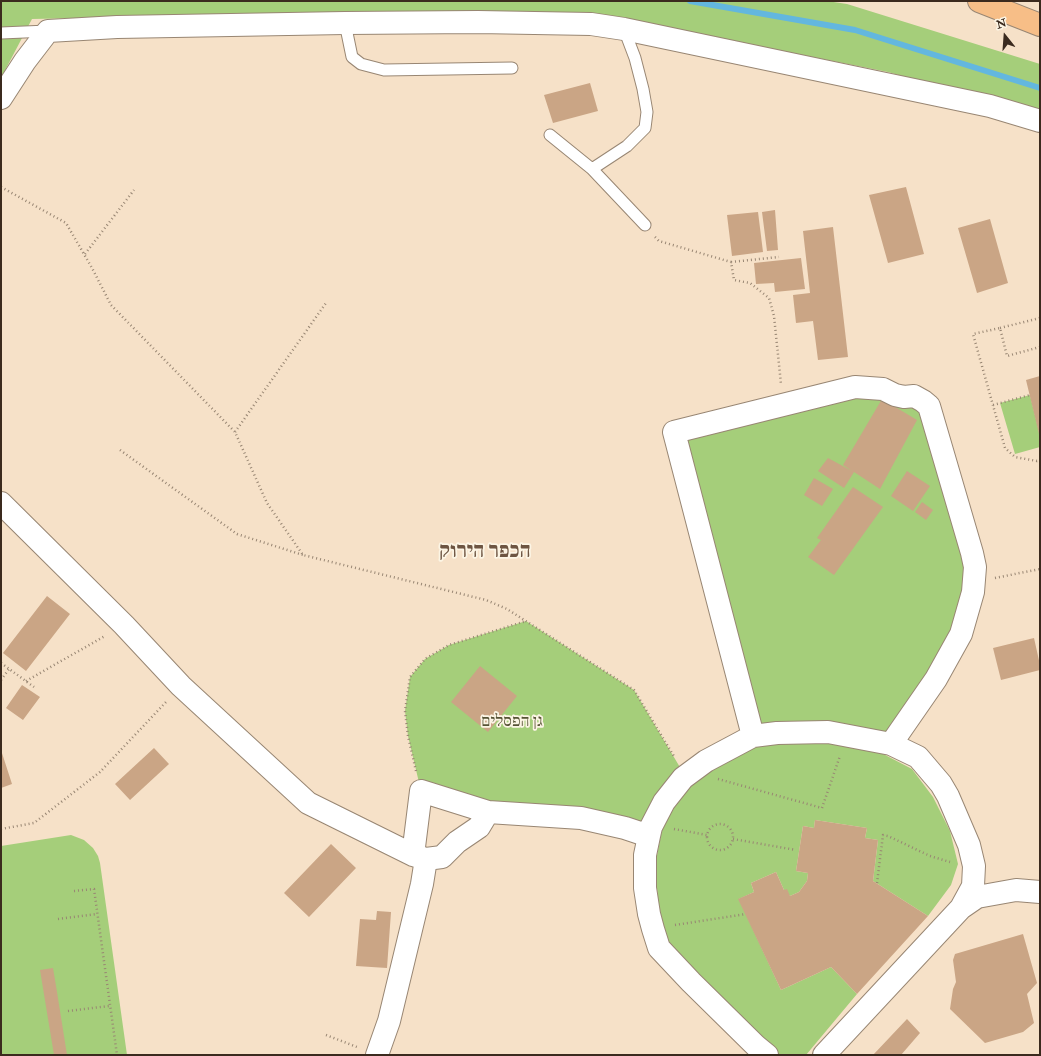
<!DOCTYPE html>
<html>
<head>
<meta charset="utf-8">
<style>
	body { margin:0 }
	#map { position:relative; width:1041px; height:1056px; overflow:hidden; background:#f6e1c8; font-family:"IM FELL Double Pica",serif }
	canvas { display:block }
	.frame { position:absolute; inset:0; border:2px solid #3b2a1e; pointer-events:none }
	.north { position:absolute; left:985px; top:16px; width:40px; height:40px; -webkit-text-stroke:3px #fcf5e5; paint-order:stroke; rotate:343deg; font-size:11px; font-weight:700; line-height:16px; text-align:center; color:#3b2a1e }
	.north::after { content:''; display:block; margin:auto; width:14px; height:18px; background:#3b2a1e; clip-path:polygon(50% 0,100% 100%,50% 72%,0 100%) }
</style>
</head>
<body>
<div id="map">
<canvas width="1041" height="1056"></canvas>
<div class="frame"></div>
<div class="north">N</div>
</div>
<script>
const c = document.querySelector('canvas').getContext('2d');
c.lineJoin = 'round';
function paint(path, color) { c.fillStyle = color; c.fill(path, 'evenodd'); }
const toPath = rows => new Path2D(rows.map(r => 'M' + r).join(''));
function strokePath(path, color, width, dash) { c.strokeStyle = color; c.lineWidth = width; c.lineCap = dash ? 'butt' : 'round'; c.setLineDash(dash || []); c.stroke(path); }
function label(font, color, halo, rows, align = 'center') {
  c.font = font + ' "IM FELL Double Pica","Frank Ruhl Libre",serif'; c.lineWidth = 3.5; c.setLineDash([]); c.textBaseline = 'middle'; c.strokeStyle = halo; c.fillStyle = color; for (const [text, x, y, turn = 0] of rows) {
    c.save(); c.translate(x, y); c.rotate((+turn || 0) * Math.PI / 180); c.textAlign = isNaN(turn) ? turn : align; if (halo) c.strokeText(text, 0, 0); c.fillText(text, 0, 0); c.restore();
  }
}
paint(toPath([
	[1,1,827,1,847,4,1040,64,1040,115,888,72,596,14,396,12,32,19,1,78],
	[916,388,967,565,968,579,949,648,885,737,756,731,676,439,804,405],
	[1030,395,1040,436,1040,447,1015,454,1000,403],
	[526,621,634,690,681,769,649,836,421,791,408,736,405,711,410,677,425,659,449,645],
	[775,739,864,744,912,769,933,797,950,831,958,864,951,885,928,916,873,881,878,840,865,838,867,828,815,820,814,828,803,826,796,871,808,873,807,881,799,892,790,896,784,890,776,872,751,883,754,892,739,899,781,990,831,967,857,994,806,1055,776,1055,690,971,667,939,659,910,655,866,664,819,683,785,718,761],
	[71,835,84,840,93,848,98,856,100,863,127,1055,1,1055,1,846]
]), '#a5ce7a');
strokePath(toPath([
	[690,1,855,30,1040,88]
]), '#63b7df', 6);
paint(toPath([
	[590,83,598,111,553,123,544,95],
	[906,187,924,254,888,263,869,195],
	[775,210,778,250,767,251,762,212],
	[758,212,763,252,732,256,727,215],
	[990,219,1008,283,977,293,958,228],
	[833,227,848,357,818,360,813,321,796,323,793,295,810,293,803,231],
	[801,258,805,289,775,292,774,283,756,284,754,263],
	[1040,376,1040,434,1039,434,1026,380],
	[882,399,917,420,880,489,854,472,844,488,818,471,828,458,852,471,843,465],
	[907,471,930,486,913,511,891,496],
	[814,478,833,489,822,506,804,495],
	[853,487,883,507,834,575,808,557,821,540,817,538],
	[922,502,933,510,926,520,915,512],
	[47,596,70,614,26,671,3,653],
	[1034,638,1040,665,1040,670,1001,680,993,648],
	[480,666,517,696,488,732,451,702],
	[22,685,40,697,23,720,6,708],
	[154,748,169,764,130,800,115,784],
	[1,750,12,784,1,788],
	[815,820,867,828,865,838,878,840,873,881,928,916,857,994,831,967,781,990,738,899,754,892,751,883,776,872,784,890,787,889,790,896,799,892,807,881,808,873,796,871,803,826,814,828],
	[331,844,356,868,309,917,284,893],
	[377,911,391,912,387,968,356,966,360,919,376,920],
	[1023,934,1037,983,1027,994,1034,1023,1023,1032,985,1043,950,1009,953,989,956,982,953,960,955,954],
	[53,968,57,992,67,1055,54,1055,40,970],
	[907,1019,920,1033,901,1055,873,1055]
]), '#caa585');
const lane = toPath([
	[345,23,352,57,361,64,384,70,512,68],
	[1,33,48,31],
	[550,135,592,169,645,225],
	[592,169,627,146,645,128,647,112,643,89,635,58,624,29]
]);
const street = toPath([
	[1,98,25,61,48,31,117,27,345,23,478,22,591,24,624,29,990,106,1040,121],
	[1,503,124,625,181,686,308,803,413,855,426,859,442,857,457,842,479,827,488,812,581,818,625,828,649,836],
	[753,736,674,432,855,387,883,389,895,395,904,397,914,396,923,401,929,406,972,553,975,567,973,592,961,634,936,679,891,744],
	[413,855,421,791,488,812],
	[377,1055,389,1021,422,884,426,859],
	[767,1055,756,1046,691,982,659,948,653,929,649,914,645,888,645,855,649,836,651,827,664,802,683,778,706,761,753,736,777,733,828,732,891,744,918,757,941,784,948,796,969,845,974,866,973,886,961,908],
	[824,1055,961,908,977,897,1016,890,1040,892]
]);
const highway = toPath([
	[979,1,1040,25]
]);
strokePath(lane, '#988673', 13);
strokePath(street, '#988673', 24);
strokePath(highway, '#988673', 24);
strokePath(toPath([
	[1,187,66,223,92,268,111,305,235,432,267,503,303,555,486,600,507,609,634,690,675,758],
	[655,237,659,241,731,262,734,280,750,283,769,298,774,316,781,384],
	[85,254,134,190],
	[731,262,779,257],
	[1000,328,1040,318],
	[1040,347,1007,356,1000,328,973,334,1005,448,1015,457,1037,461,1040,460],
	[993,405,1030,395],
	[235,432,326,303],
	[120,450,237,534,303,555],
	[995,578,1040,569],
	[1,663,34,687],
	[1,680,9,669],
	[26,681,105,636],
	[416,771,408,736,405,711,410,677,425,659,449,645,526,621],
	[718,779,822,808,840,756],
	'707 837a13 13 0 1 1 26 0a13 13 0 1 1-26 0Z',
	[1,829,34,823,100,772,166,702],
	[674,829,707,835],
	[733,839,796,850],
	[877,883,883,835,888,836,930,856,950,862],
	[74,891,94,889,117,1055],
	[58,919,97,914],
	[675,925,746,914],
	[68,1011,109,1006],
	[326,1035,357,1047]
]), '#988673', 2.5, [1, 3]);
strokePath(lane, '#fff', 11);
strokePath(street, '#fff', 22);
strokePath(highway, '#f7be87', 22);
label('17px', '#565335', '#fcf5e5', [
	["גן הפסלים",512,722]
]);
label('bold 21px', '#6d5542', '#fcf5e5', [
	["הכפר הירוק",485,552]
]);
</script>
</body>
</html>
